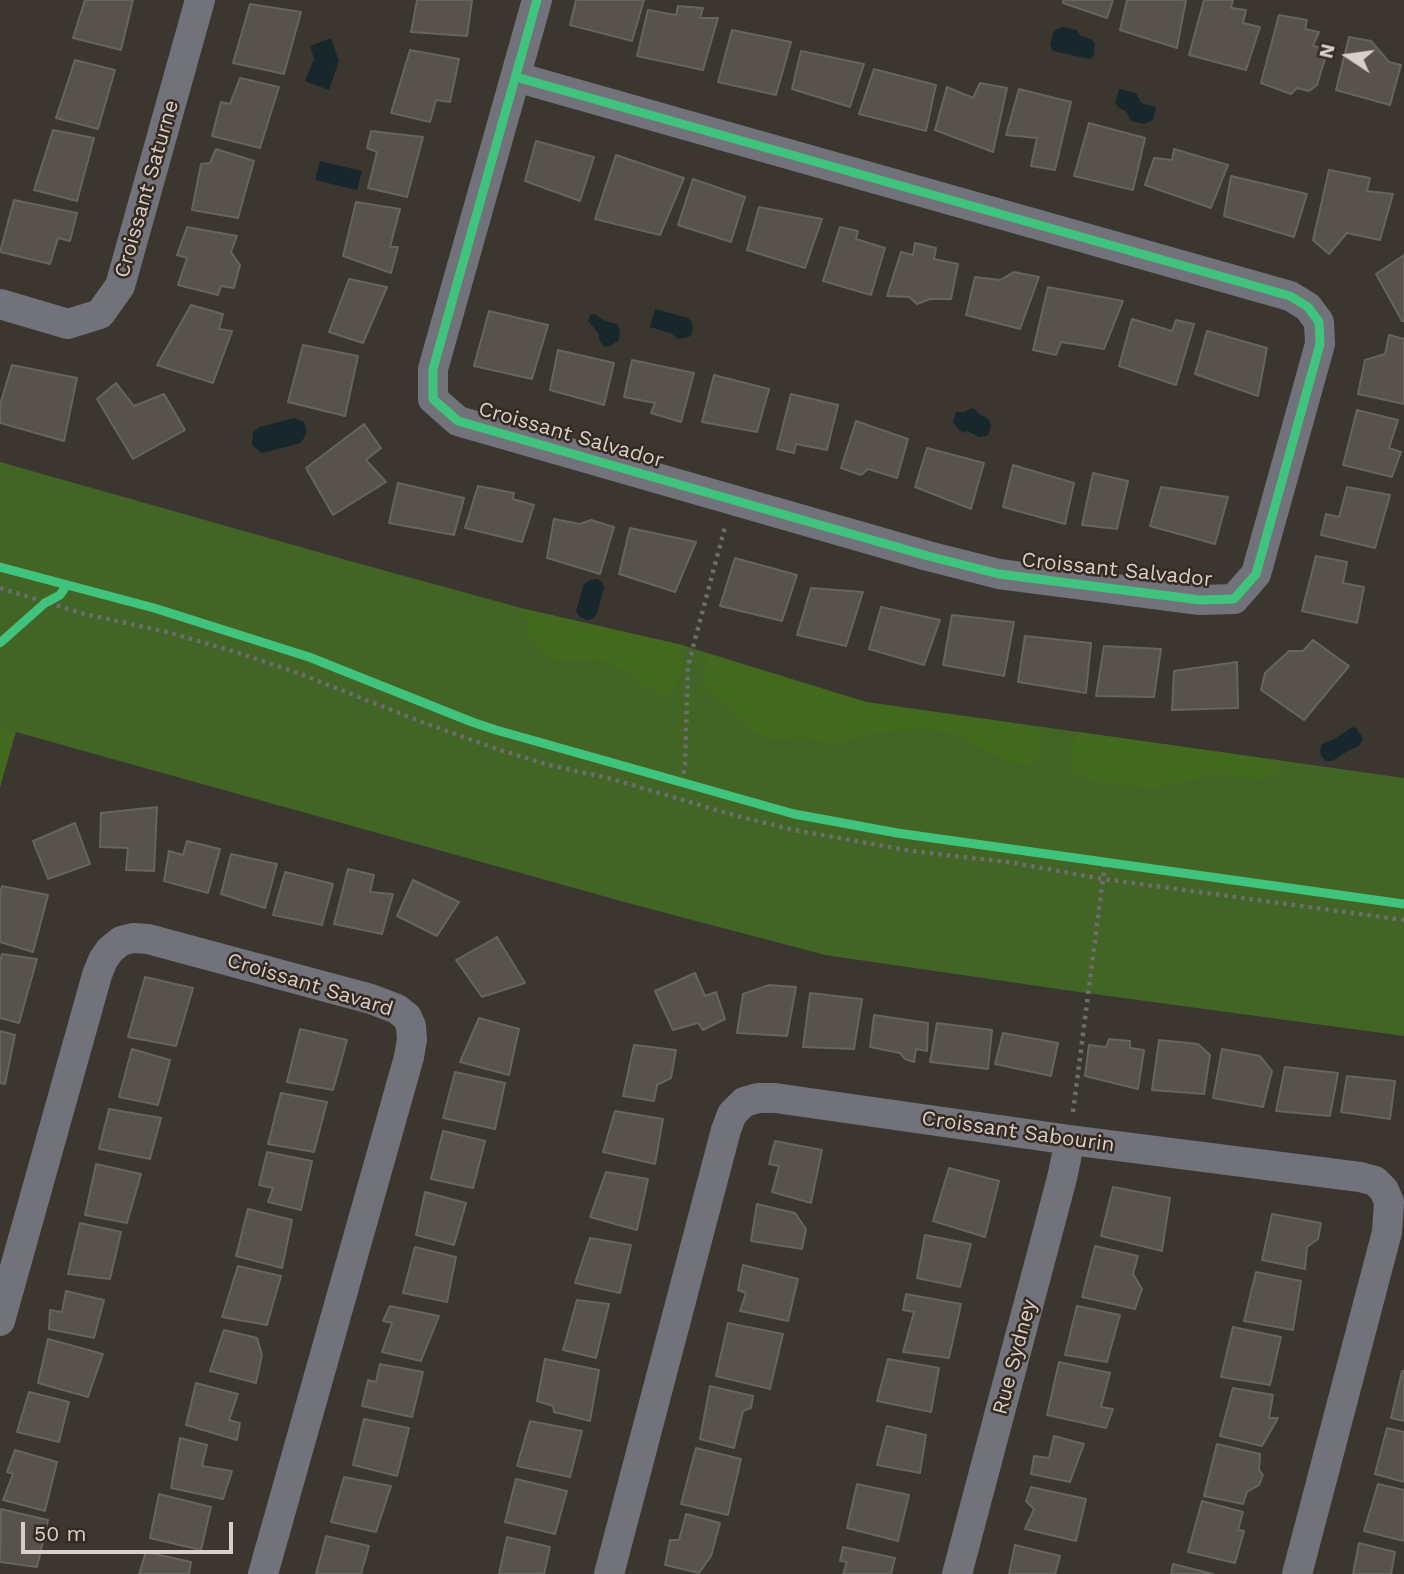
<!DOCTYPE html>
<html>
<head>
<meta charset="utf-8">
<style>
	body { margin:0 }
	#map { position:relative; width:1404px; height:1574px; overflow:hidden; background:#3c3630; font-family:"Work Sans",sans-serif }
	canvas { display:block }
	.north { position:absolute; left:1313px; top:21px; width:70px; height:70px; -webkit-text-stroke:5px #362b22; paint-order:stroke; rotate:283deg; font-size:19px; font-weight:700; line-height:28px; text-align:center; color:#d7d0ca }
	.north::after { content:''; display:block; margin:auto; width:24px; height:32px; background:#d7d0ca; clip-path:polygon(50% 0,100% 100%,50% 72%,0 100%) }
	.scale { position:absolute; left:21px; top:1522px; width:212px; height:32px; box-sizing:border-box; border:4px solid #d7d0ca; border-top:0; padding-left:9px; font-size:21px; line-height:24px; white-space:nowrap; color:#d7d0ca; -webkit-text-stroke:5px #362b22; paint-order:stroke }
</style>
</head>
<body>
<div id="map">
<canvas width="1404" height="1574"></canvas>
<div class="north">N</div>
<div class="scale">50 m</div>
</div>
<script>
const c = document.querySelector('canvas').getContext('2d');
c.lineJoin = 'round';
function paint(path, color) { c.fillStyle = color; c.fill(path, 'evenodd'); }
const toPath = rows => new Path2D(rows.map(r => 'M' + r).join(''));
function strokePath(path, color, width, dash) { c.strokeStyle = color; c.lineWidth = width; c.lineCap = dash ? 'butt' : 'round'; c.setLineDash(dash || []); c.stroke(path); }
function label(font, color, halo, rows, align = 'center') {
  c.font = font + ' "Work Sans",sans-serif'; c.lineWidth = 5; c.setLineDash([]); c.textBaseline = 'middle'; c.strokeStyle = halo; c.fillStyle = color; for (const [text, x, y, turn = 0] of rows) {
    c.save(); c.translate(x, y); c.rotate((+turn || 0) * Math.PI / 180); c.textAlign = isNaN(turn) ? turn : align; if (halo) c.strokeText(text, 0, 0); c.fillText(text, 0, 0); c.restore();
  }
}
paint(toPath([
	[0,462,357,563,525,609,682,645,866,702,1404,778,1404,1036,1079,992,825,955,628,903,16,732,0,787]
]), '#426425');
paint(toPath([
	[525,609,682,645,681,669,677,683,666,697,647,688,624,670,600,660,558,661,539,651,528,634],
	[709,654,866,702,1040,727,1041,758,1030,765,1007,762,956,735,925,728,899,730,861,736,839,744,820,741,803,737,787,740,769,739,749,729,734,712,714,698,706,686,703,673],
	[0,728,15,732,0,787],
	[1078,732,1284,761,1276,774,1265,780,1215,775,1153,789,1087,781,1072,771,1069,751]
]), '#43691f');
paint(toPath([
	[1062,27,1077,30,1081,36,1091,39,1095,43,1094,56,1089,59,1053,51,1050,45,1054,31],
	[331,38,339,61,329,90,305,81,314,59,310,46],
	[1119,89,1136,93,1141,103,1156,107,1153,120,1144,124,1131,121,1126,111,1119,108,1115,103],
	[320,161,362,171,357,190,315,180],
	[655,309,688,318,691,321,693,327,692,333,689,337,679,339,670,333,650,327],
	[595,314,605,321,617,324,620,329,619,340,610,346,605,347,600,342,598,333,588,321,590,315],
	[972,408,976,410,980,415,985,417,989,420,991,425,990,431,987,436,979,437,967,431,962,433,953,422,956,412,964,412],
	[294,418,304,422,307,432,301,443,262,453,252,445,253,432,260,427],
	[597,579,602,582,604,588,597,614,592,619,587,620,580,617,576,611,584,584,590,580],
	[1352,727,1356,728,1363,738,1359,746,1348,751,1332,761,1326,761,1321,756,1320,750,1322,744,1334,739]
]), '#18272b');
const building = toPath([
	[85,0,133,0,121,50,73,38,85,0],
	[417,0,472,0,467,36,411,32,417,0],
	[576,0,644,0,632,41,570,25,576,0],
	[1063,0,1113,0,1107,18,1063,3,1063,0],
	[1127,0,1186,0,1177,48,1120,30,1127,0],
	[1204,0,1233,0,1231,8,1246,10,1243,23,1260,27,1246,70,1189,55,1204,0],
	[250,4,301,12,284,74,233,63,250,4],
	[678,6,703,8,700,18,718,18,703,70,637,56,648,10,676,15,678,6],
	[1279,15,1307,20,1305,29,1319,32,1313,46,1328,49,1317,85,1309,91,1297,88,1291,94,1261,83,1279,15],
	[732,30,791,42,776,95,718,82,732,30],
	[1349,37,1371,41,1389,62,1401,65,1390,105,1336,90,1349,37],
	[410,50,459,59,450,102,436,100,430,122,391,113,410,50],
	[801,51,864,64,850,107,792,89,801,51],
	[75,60,115,70,98,129,56,118,75,60],
	[874,69,936,85,926,131,859,114,874,69],
	[240,78,279,87,260,148,212,136,221,102,230,104,240,78],
	[980,83,1007,88,993,152,935,130,947,87,973,98,980,83],
	[1019,89,1071,102,1055,170,1031,166,1037,138,1006,135,1019,89],
	[1089,123,1145,138,1133,190,1074,176,1089,123],
	[53,130,94,138,77,201,34,190,53,130],
	[371,131,423,137,407,197,368,188,377,152,367,148,371,131],
	[536,141,594,157,580,201,525,181,536,141],
	[216,149,254,161,238,218,192,210,201,164,210,163,216,149],
	[1174,149,1228,165,1211,208,1145,185,1154,158,1172,160,1174,149],
	[616,155,684,178,660,235,595,219,616,155],
	[1329,170,1370,178,1367,191,1393,194,1380,240,1347,233,1329,254,1313,240,1329,170],
	[1231,176,1307,194,1294,237,1224,216,1231,176],
	[693,179,745,197,731,242,678,225,693,179],
	[14,200,77,213,70,241,58,238,50,264,0,252,14,200],
	[356,202,400,209,390,247,398,247,391,273,343,256,356,202],
	[759,207,822,219,805,268,747,250,759,207],
	[187,227,237,236,231,252,240,265,234,288,221,286,218,295,178,285,187,258,177,255,187,227],
	[840,227,858,231,856,239,885,248,871,295,823,281,840,227],
	[915,243,936,248,934,259,958,264,951,299,930,299,917,304,909,297,887,296,901,252,913,255,915,243],
	[1404,255,1404,321,1402,321,1376,274,1404,255],
	[1014,272,1039,277,1020,329,966,315,975,277,1000,280,1014,272],
	[349,279,387,287,363,343,329,332,349,279],
	[1048,287,1123,301,1104,349,1061,342,1056,355,1033,350,1048,287],
	[191,305,223,314,219,329,232,331,213,383,157,365,191,305],
	[489,311,548,325,532,379,474,366,489,311],
	[1132,319,1172,331,1176,320,1194,324,1176,385,1119,366,1132,319],
	[1207,331,1267,348,1258,396,1195,374,1207,331],
	[1389,335,1404,339,1404,404,1358,394,1365,360,1385,354,1389,335],
	[303,345,358,356,345,416,288,402,303,345],
	[558,350,614,363,604,405,550,390,558,350],
	[632,360,694,373,681,422,651,413,655,403,624,397,632,360],
	[12,365,77,378,64,441,0,423,0,405,12,365],
	[714,375,769,389,757,432,702,422,714,375],
	[116,383,134,406,164,394,185,430,133,459,97,399,116,383],
	[791,394,838,405,827,450,796,444,794,453,777,449,791,394],
	[1357,410,1398,420,1389,448,1401,452,1392,477,1343,465,1357,410],
	[856,421,908,439,897,478,868,469,861,475,841,468,856,421],
	[364,424,381,448,366,460,386,482,333,515,306,468,364,424],
	[927,448,984,463,971,509,915,487,927,448],
	[1013,465,1074,483,1065,524,1003,507,1013,465],
	[1093,473,1128,481,1117,529,1082,525,1093,473],
	[398,483,464,498,454,535,389,523,398,483],
	[478,486,514,493,513,499,534,505,522,542,465,528,478,486],
	[1161,487,1228,497,1215,544,1150,526,1161,487],
	[1347,487,1390,495,1375,548,1321,535,1326,514,1339,517,1347,487],
	[554,519,580,524,591,520,614,527,600,574,547,558,554,519],
	[630,528,696,542,675,592,619,574,630,528],
	[1316,556,1347,562,1343,583,1364,587,1357,623,1302,611,1316,556],
	[735,558,797,575,782,621,720,606,735,558],
	[811,588,863,592,846,646,797,635,811,588],
	[881,607,940,620,924,665,869,649,881,607],
	[952,615,1014,622,1004,676,943,665,952,615],
	[1025,636,1091,643,1086,693,1018,682,1025,636],
	[1313,640,1349,666,1304,720,1261,690,1265,673,1289,651,1303,651,1313,640],
	[1104,646,1161,649,1154,697,1096,696,1104,646],
	[1237,662,1238,708,1172,710,1174,671,1237,662],
	[157,807,154,871,126,870,128,848,100,847,101,813,157,807],
	[75,823,90,864,48,879,33,841,75,823],
	[187,841,220,849,208,893,164,881,169,851,183,855,187,841],
	[231,854,277,864,265,908,221,894,231,854],
	[348,869,374,875,370,892,393,894,382,934,334,924,348,869],
	[285,872,333,884,322,925,273,915,285,872],
	[413,880,459,902,437,936,397,916,413,880],
	[2,886,48,895,33,952,0,942,0,894,2,886],
	[497,937,525,983,482,997,456,960,497,937],
	[2,954,37,959,19,1023,0,1018,0,961,2,954],
	[695,973,705,996,716,992,725,1019,703,1030,698,1023,673,1030,655,991,695,973],
	[145,977,193,988,176,1046,128,1037,145,977],
	[769,985,796,987,787,1036,737,1033,743,994,769,985],
	[810,993,862,999,854,1049,803,1047,810,993],
	[874,1015,928,1023,927,1051,916,1049,914,1062,905,1059,900,1053,870,1047,874,1015],
	[479,1018,519,1029,509,1075,460,1062,479,1018],
	[937,1023,992,1030,988,1069,930,1062,937,1023],
	[300,1029,347,1040,333,1090,287,1082,300,1029],
	[0,1031,15,1035,5,1084,0,1083,0,1031],
	[1003,1033,1058,1043,1051,1076,995,1064,1003,1033],
	[1109,1039,1130,1041,1130,1048,1144,1050,1138,1089,1085,1076,1089,1045,1106,1047,1109,1039],
	[1159,1040,1198,1044,1210,1055,1204,1094,1152,1090,1159,1040],
	[634,1045,676,1050,671,1078,657,1085,654,1101,623,1096,634,1045],
	[132,1049,170,1060,158,1105,119,1097,132,1049],
	[1222,1049,1260,1056,1272,1071,1263,1107,1213,1098,1222,1049],
	[1285,1067,1338,1073,1330,1116,1276,1111,1285,1067],
	[455,1072,505,1083,495,1129,443,1118,455,1072],
	[1347,1076,1395,1081,1390,1119,1341,1112,1347,1076],
	[281,1093,327,1102,314,1152,268,1144,281,1093],
	[109,1109,161,1118,150,1159,99,1149,109,1109],
	[615,1111,663,1119,655,1164,603,1152,615,1111],
	[443,1131,485,1141,473,1188,431,1179,443,1131],
	[775,1141,822,1150,811,1203,772,1192,779,1166,769,1164,775,1141],
	[267,1152,312,1161,301,1210,268,1202,273,1188,259,1185,267,1152],
	[96,1164,141,1174,127,1223,85,1215,96,1164],
	[949,1168,999,1181,985,1237,933,1221,949,1168],
	[606,1172,648,1179,637,1230,590,1217,606,1172],
	[1113,1187,1170,1198,1162,1251,1101,1236,1113,1187],
	[425,1192,466,1203,454,1245,416,1235,425,1192],
	[757,1204,795,1213,806,1229,802,1249,751,1241,757,1204],
	[248,1209,292,1220,282,1268,236,1256,248,1209],
	[1272,1214,1321,1223,1318,1239,1307,1247,1305,1269,1262,1260,1272,1214],
	[80,1223,121,1232,110,1279,68,1274,80,1223],
	[925,1235,971,1244,960,1287,917,1278,925,1235],
	[590,1238,631,1245,620,1293,575,1283,590,1238],
	[1095,1246,1138,1256,1133,1274,1142,1289,1135,1309,1082,1297,1095,1246],
	[415,1247,456,1257,447,1302,403,1293,415,1247],
	[743,1265,798,1279,788,1321,740,1311,746,1293,738,1290,743,1265],
	[238,1266,281,1276,267,1325,222,1317,238,1266],
	[1256,1272,1301,1281,1293,1330,1244,1321,1256,1272],
	[66,1291,104,1300,94,1338,49,1329,50,1310,62,1312,66,1291],
	[906,1294,961,1304,949,1358,903,1352,914,1312,903,1310,906,1294],
	[577,1300,609,1304,596,1358,563,1350,577,1300],
	[390,1306,439,1316,421,1361,382,1352,392,1323,383,1321,390,1306],
	[1077,1306,1120,1315,1107,1362,1065,1355,1077,1306],
	[728,1323,783,1334,770,1389,716,1376,728,1323],
	[1233,1327,1281,1337,1270,1385,1221,1377,1233,1327],
	[224,1330,257,1338,262,1355,256,1383,210,1371,224,1330],
	[48,1339,103,1354,88,1397,38,1383,48,1339],
	[545,1359,599,1370,590,1421,554,1412,553,1406,537,1401,545,1359],
	[888,1359,939,1368,931,1412,877,1401,888,1359],
	[1059,1362,1110,1373,1101,1407,1113,1409,1106,1428,1047,1415,1059,1362],
	[380,1364,423,1372,412,1417,362,1406,368,1380,376,1382,380,1364],
	[1402,1371,1404,1371,1404,1421,1391,1418,1402,1371],
	[196,1383,238,1394,229,1420,240,1423,237,1440,186,1425,196,1383],
	[710,1386,753,1396,751,1408,743,1411,734,1448,700,1439,710,1386],
	[1233,1388,1273,1395,1269,1418,1278,1418,1262,1446,1220,1436,1233,1388],
	[29,1392,69,1402,59,1442,17,1432,29,1392],
	[364,1419,409,1428,397,1476,353,1465,364,1419],
	[530,1421,582,1431,570,1477,517,1466,530,1421],
	[887,1426,926,1435,920,1473,877,1465,887,1426],
	[1387,1428,1404,1432,1404,1482,1375,1474,1387,1428],
	[1054,1436,1084,1444,1070,1482,1031,1474,1034,1456,1049,1458,1054,1436],
	[180,1438,207,1445,202,1466,232,1471,223,1499,171,1488,180,1438],
	[1217,1444,1260,1454,1259,1470,1263,1475,1259,1485,1247,1492,1243,1504,1204,1496,1217,1444],
	[696,1448,741,1459,728,1515,681,1504,696,1448],
	[15,1450,57,1462,45,1511,3,1500,13,1474,7,1472,15,1450],
	[344,1477,391,1486,376,1532,331,1522,344,1477],
	[516,1479,567,1491,555,1534,505,1522,516,1479],
	[857,1484,909,1495,898,1541,847,1528,857,1484],
	[1378,1484,1404,1490,1404,1541,1364,1531,1378,1484],
	[1031,1487,1086,1499,1076,1541,1025,1529,1034,1509,1026,1501,1031,1487],
	[159,1494,211,1507,201,1550,150,1538,159,1494],
	[1202,1501,1243,1512,1238,1530,1244,1531,1235,1563,1188,1552,1202,1501],
	[1,1509,48,1520,37,1567,0,1562,1,1509],
	[686,1514,720,1523,711,1556,699,1573,665,1565,670,1540,679,1540,686,1514],
	[326,1536,369,1546,361,1574,316,1574,326,1536],
	[507,1537,550,1547,544,1574,499,1574,507,1537],
	[1359,1543,1395,1552,1391,1574,1353,1574,1359,1543],
	[1015,1545,1060,1556,1055,1574,1009,1574,1015,1545],
	[843,1547,895,1558,891,1574,843,1574,847,1562,840,1561,843,1547],
	[146,1552,191,1562,189,1574,139,1574,146,1552],
	[1173,1564,1213,1574,1171,1574,1173,1564]
]);
paint(building, '#58524d');
strokePath(building, '#67635e', 2);
strokePath(toPath([
	[0,588,81,613,171,633,239,653,298,673,422,722,497,749,549,765,612,779,737,816,794,830,912,851,1015,863,1103,879,1404,920],
	[682,782,685,765,688,666,725,527],
	[1073,1112,1105,863]
]), '#6d6c6e', 4.5, [3.5, 5]);
strokePath(toPath([
	[516,77,1290,296,1308,307,1319,322,1320,344,1256,574,1234,599,1200,600,999,574,928,556,458,421,433,399,433,369,537,0],
	[0,304,68,324,100,314,120,286,200,0],
	[0,1321,97,975,103,960,110,950,121,941,133,938,148,939,371,999,397,1009,407,1017,411,1026,412,1039,409,1057,263,1574],
	[609,1574,726,1130,732,1114,744,1102,758,1098,775,1098,1070,1140,1360,1177,1375,1181,1384,1190,1389,1202,1387,1232,1297,1574],
	[957,1574,1062,1178,1070,1140]
]), '#72727a', 30);
strokePath(toPath([
	[516,77,1290,296,1308,307,1319,322,1320,344,1256,574,1234,599,1200,600,999,574,928,556,458,421,433,399,433,369,537,0],
	[0,567,154,608,309,657,472,722,496,730,794,814,897,833,1404,904],
	[0,643,45,603,60,595,66,586]
]), '#40c37c', 9);
label('21px', '#d7d0ca', '#362b22', [
	["Croissant Saturne",147,189,-74],
	["Croissant Salvador",571,435,16],
	["Croissant Salvador",1117,570,6],
	["Croissant Savard",310,985,17],
	["Croissant Sabourin",1018,1132,8],
	["Rue Sydney",1015,1357,-75]
]);
</script>
</body>
</html>
